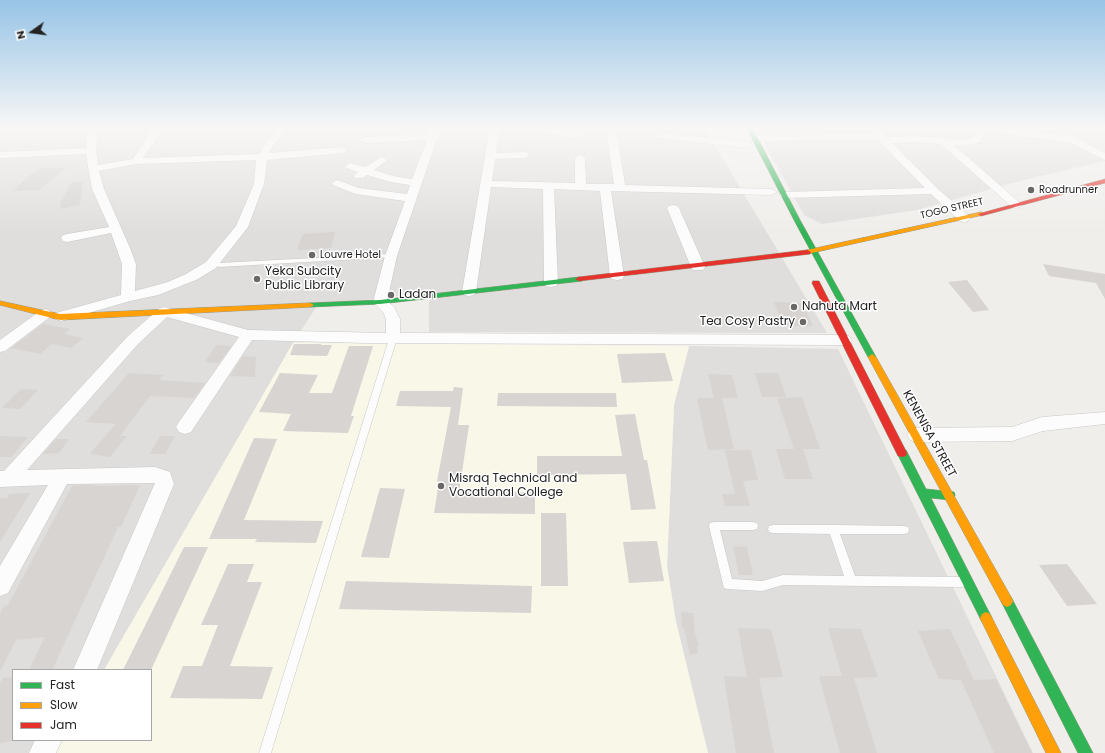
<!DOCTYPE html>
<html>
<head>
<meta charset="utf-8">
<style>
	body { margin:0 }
	#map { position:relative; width:1105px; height:753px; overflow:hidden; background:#f0eeeb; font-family:Poppins,sans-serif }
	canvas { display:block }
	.legend { position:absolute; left:12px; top:669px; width:140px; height:72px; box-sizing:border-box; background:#fff; border:1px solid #a7a7a7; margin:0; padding:5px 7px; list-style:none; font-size:12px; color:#222 }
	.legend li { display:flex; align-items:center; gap:8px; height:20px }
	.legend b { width:20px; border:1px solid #a7a7a7 }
	.north { position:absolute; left:12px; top:12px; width:40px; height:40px; -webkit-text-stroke:3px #fff; paint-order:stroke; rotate:256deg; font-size:11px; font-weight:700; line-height:16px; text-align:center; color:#222 }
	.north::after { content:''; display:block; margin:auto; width:14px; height:18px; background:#222; clip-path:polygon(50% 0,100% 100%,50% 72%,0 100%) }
</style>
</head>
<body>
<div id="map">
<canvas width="1105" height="753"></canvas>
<ul class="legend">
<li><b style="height:5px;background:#30b455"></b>Fast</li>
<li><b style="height:5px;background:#ff9f0a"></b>Slow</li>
<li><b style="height:5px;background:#e5322d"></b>Jam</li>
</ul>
<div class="north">N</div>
</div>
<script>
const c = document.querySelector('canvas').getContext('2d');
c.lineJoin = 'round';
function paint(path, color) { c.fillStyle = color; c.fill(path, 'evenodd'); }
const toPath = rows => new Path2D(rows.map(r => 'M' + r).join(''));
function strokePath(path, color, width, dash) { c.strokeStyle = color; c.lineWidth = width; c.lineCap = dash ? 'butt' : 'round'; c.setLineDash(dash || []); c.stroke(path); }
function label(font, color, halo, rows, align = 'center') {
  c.font = font + ' Poppins,sans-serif'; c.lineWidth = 3; c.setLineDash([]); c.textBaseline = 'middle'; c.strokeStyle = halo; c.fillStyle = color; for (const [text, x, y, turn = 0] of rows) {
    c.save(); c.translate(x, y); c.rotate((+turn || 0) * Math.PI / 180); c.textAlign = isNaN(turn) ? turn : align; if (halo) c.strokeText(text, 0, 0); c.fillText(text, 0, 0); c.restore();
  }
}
paint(toPath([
	[0,127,704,127,827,333,429,332,429,292,317,306,293,343,104,670,13,670,13,740,63,740,56,753,0,753],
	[755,127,1105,127,1105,161,1016,182,917,210,822,224,804,215],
	[689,346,838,349,1033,753,708,753,676,622,667,566,674,405]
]), '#dfdedc');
paint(toPath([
	[293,343,689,346,674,405,667,566,676,622,708,753,56,753,63,740,151,740,151,670,104,670]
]), '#f8f7e8');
paint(toPath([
	[40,168,66,168,39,190,13,191,31,174],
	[83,181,80,205,60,209,61,201,71,183],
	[335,232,331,248,297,250,303,234],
	[1043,264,1105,274,1105,299,1096,283,1049,276],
	[967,280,989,310,973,312,948,282],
	[774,302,802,303,813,326,783,326],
	[43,324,70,329,64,334,83,338,71,348,52,344,40,354,11,348],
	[294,344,321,344,321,345,332,345,327,356,290,355],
	[216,345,231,346,219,363,205,362],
	[349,346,373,346,351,416,354,416,348,433,283,431,291,414,259,412,280,373,318,375,309,393,332,393],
	[665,353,673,381,622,383,617,354],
	[243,356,256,357,255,377,230,376],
	[129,373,163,375,159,380,205,383,194,398,150,396,120,436,127,436,110,457,90,454,116,424,86,422],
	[755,373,778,373,786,397,762,397],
	[708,374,732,375,738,398,722,398,734,449,708,450,697,398,714,398],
	[454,387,463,388,458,425,469,425,459,492,535,492,535,514,434,513,439,482,437,481,451,407,396,406,400,391,453,391],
	[21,389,38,390,20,409,2,408],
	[498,393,616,393,617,407,497,406],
	[802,397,820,449,803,449,813,479,785,479,776,449,794,449,777,398],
	[635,414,644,460,647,460,656,509,631,510,626,474,537,475,537,456,622,456,615,415],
	[0,436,28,437,11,457,0,457],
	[160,436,175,436,165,454,150,454],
	[254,438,277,439,244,520,323,521,316,543,255,542,257,539,209,539],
	[56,439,69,439,59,453,43,454],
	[725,450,751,450,758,480,743,481,750,506,725,506,722,494,735,494],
	[87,485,94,485,94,486,140,485,121,527,118,527,52,670,29,670,45,637,16,640,0,671,0,614,4,606,8,605,72,486],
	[380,488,405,489,389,558,361,557],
	[30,493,0,542,0,498,7,498,9,494],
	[541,513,566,513,568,586,541,586],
	[657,541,664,581,629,583,623,542],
	[733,546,747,547,753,575,739,575],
	[184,547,208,547,151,670,123,670],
	[228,564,254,564,247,582,262,582,230,666,273,667,262,699,170,698,183,666,202,666,218,625,201,625],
	[1067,564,1097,604,1067,606,1039,565],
	[346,581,532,586,531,613,339,609],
	[681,612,693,613,695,633,699,647,697,647,698,653,690,655,684,628,682,628],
	[738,628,771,629,783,677,759,678,774,753,736,753,724,676,747,677],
	[828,628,861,629,878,677,854,678,877,753,840,753,819,676,842,676],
	[950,629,974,680,996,679,1032,753,994,753,961,680,939,679,918,631],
	[13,677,13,741,0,743,0,683,3,678]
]), '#d7d4d2');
const lane = toPath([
	[391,254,393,255,393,257,219,267,216,265,219,263,391,254],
	[390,336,396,336,397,338,271,753,259,753,390,336],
	[714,522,753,522,757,523,758,526,757,529,753,530,720,530,732,579,762,581,783,575,844,576,830,534,773,533,769,532,768,529,769,526,773,525,833,525,904,526,908,527,909,530,908,533,904,534,840,534,855,576,962,577,966,578,967,582,966,586,962,587,783,585,762,591,728,589,724,588,723,584,709,526,710,523,714,522]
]);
const street = toPath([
	[88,127,98,127,96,151,98,165,133,159,154,127,164,127,143,158,259,154,267,141,280,127,290,127,274,144,269,153,343,147,348,150,343,153,267,160,264,184,248,227,216,268,196,280,158,295,130,301,61,321,56,319,54,316,56,313,121,295,122,264,111,233,67,242,63,241,61,238,63,235,67,234,109,227,92,189,86,154,0,158,0,152,86,148,88,127],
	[256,160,254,184,236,226,206,262,186,274,168,282,135,291,136,264,130,248,104,189,99,171,136,164,256,160],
	[431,127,441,127,397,256,387,301,394,307,400,319,400,333,844,335,849,336,852,340,849,344,844,345,367,343,252,340,191,432,185,434,179,432,176,427,179,422,239,337,167,317,138,344,27,470,155,467,170,472,174,484,97,670,73,670,155,483,67,484,8,593,0,596,0,566,48,485,0,487,0,471,4,471,128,336,159,309,164,307,248,330,386,333,386,319,383,312,373,302,385,256,405,201,356,194,333,185,332,183,337,180,359,188,407,194,410,185,391,182,367,175,363,178,355,178,354,176,358,172,346,168,345,166,350,163,365,167,382,157,387,160,374,170,393,176,412,179,427,140,365,143,360,140,365,137,429,134,431,127],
	[490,127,500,127,496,153,525,152,530,155,525,158,495,159,492,181,575,183,575,158,580,155,585,158,586,184,614,184,606,127,616,127,625,185,771,189,777,192,771,195,611,191,624,276,622,279,617,280,612,279,610,276,600,191,554,189,558,283,556,286,551,287,546,286,544,283,543,189,491,187,476,292,474,295,469,296,464,295,462,292,490,127],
	[525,127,545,127,568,132,572,132,580,127,598,127,574,138,530,130,525,127],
	[866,127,877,127,886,137,912,136,966,140,973,138,976,129,974,127,1001,127,1059,135,1064,132,1105,153,1105,160,1071,143,985,131,980,142,966,146,954,145,1020,203,1022,205,1020,207,1016,208,1012,207,941,144,912,142,892,143,938,189,968,215,970,218,968,221,964,222,960,221,931,194,785,198,779,195,785,192,925,188,878,140,754,141,749,138,754,135,873,134,866,127],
	[662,133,748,142,753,145,748,148,659,138,657,136,662,133],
	[673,205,677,206,679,208,705,267,703,270,693,270,691,267,667,208,669,206,673,205],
	[45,309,50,311,52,314,50,317,5,351,0,352,0,340,40,311,45,309],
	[1105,412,1105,424,1043,431,1012,441,916,442,910,440,907,435,910,430,916,428,1012,427,1042,417,1105,412],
	[35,740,62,740,56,753,29,753,35,740]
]);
const fast = toPath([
	[746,127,752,127,800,220,876,357,875,359,872,360,868,357,794,220,746,127],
	[579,277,583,279,582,281,380,304,310,307,306,305,310,303,380,300,579,277],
	[902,449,906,450,926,489,954,492,955,495,954,498,950,500,931,498,990,614,992,618,990,622,986,624,982,622,897,453,898,450,902,449],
	[1007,595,1011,597,1093,753,1078,753,1003,605,1001,601,1003,597,1007,595]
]);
const slow = toPath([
	[981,212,983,213,983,215,807,254,803,252,807,250,981,212],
	[0,301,60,314,310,303,314,305,310,307,60,320,0,305,0,301],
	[872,354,876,357,1011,597,1013,601,1011,605,1007,607,1003,605,868,357,872,354],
	[986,612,990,614,1061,753,1046,753,982,622,980,618,982,614,986,612]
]);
const jam = toPath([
	[1105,179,1105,183,981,216,978,214,1105,179],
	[807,250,811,252,810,254,579,281,575,279,579,277,807,250],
	[813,281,819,281,820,283,907,453,906,456,902,457,898,456,812,283,813,281]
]);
strokePath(lane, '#c9c8c7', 1);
strokePath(street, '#c9c8c7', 1);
strokePath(fast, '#999a82', 1);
strokePath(slow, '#999a82', 1);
strokePath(jam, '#999a82', 1);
paint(lane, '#fdfcfc');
paint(street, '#fdfcfc');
paint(fast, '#30b455');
paint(slow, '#ff9f0a');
paint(jam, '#e5322d');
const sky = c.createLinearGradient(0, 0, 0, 233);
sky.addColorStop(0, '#97c4e6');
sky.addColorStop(0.55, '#f8f7f6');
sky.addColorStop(1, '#f8f7f600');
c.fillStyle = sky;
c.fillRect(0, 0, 1105, 233);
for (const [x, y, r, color] of [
	[1031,190,4,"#6a6968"],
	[312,255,4,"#6a6968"],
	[257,279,4,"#6a6968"],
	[391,295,4,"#6a6968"],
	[794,307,4,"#6a6968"],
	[803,322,4,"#6a6968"],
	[441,486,4,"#6a6968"]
]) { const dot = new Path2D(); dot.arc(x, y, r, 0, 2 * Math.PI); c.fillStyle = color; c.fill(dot); strokePath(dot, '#fff', 1.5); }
label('10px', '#222', '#fff', [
	["Roadrunner",1039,190],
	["Louvre Hotel",320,255]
], 'left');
label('10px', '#222', '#fff', [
	["TOGO STREET",952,209,-13]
]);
label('12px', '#222', '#fff', [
	["Yeka Subcity",265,272],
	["Public Library",265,286],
	["Ladan",399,295],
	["Nahuta Mart",802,307],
	["Tea Cosy Pastry",795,322,"right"],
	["Misraq Technical and",449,479],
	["Vocational College",449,493]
], 'left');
label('12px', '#222', '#fff', [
	["KENENISA STREET",929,434,61]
]);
</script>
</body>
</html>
